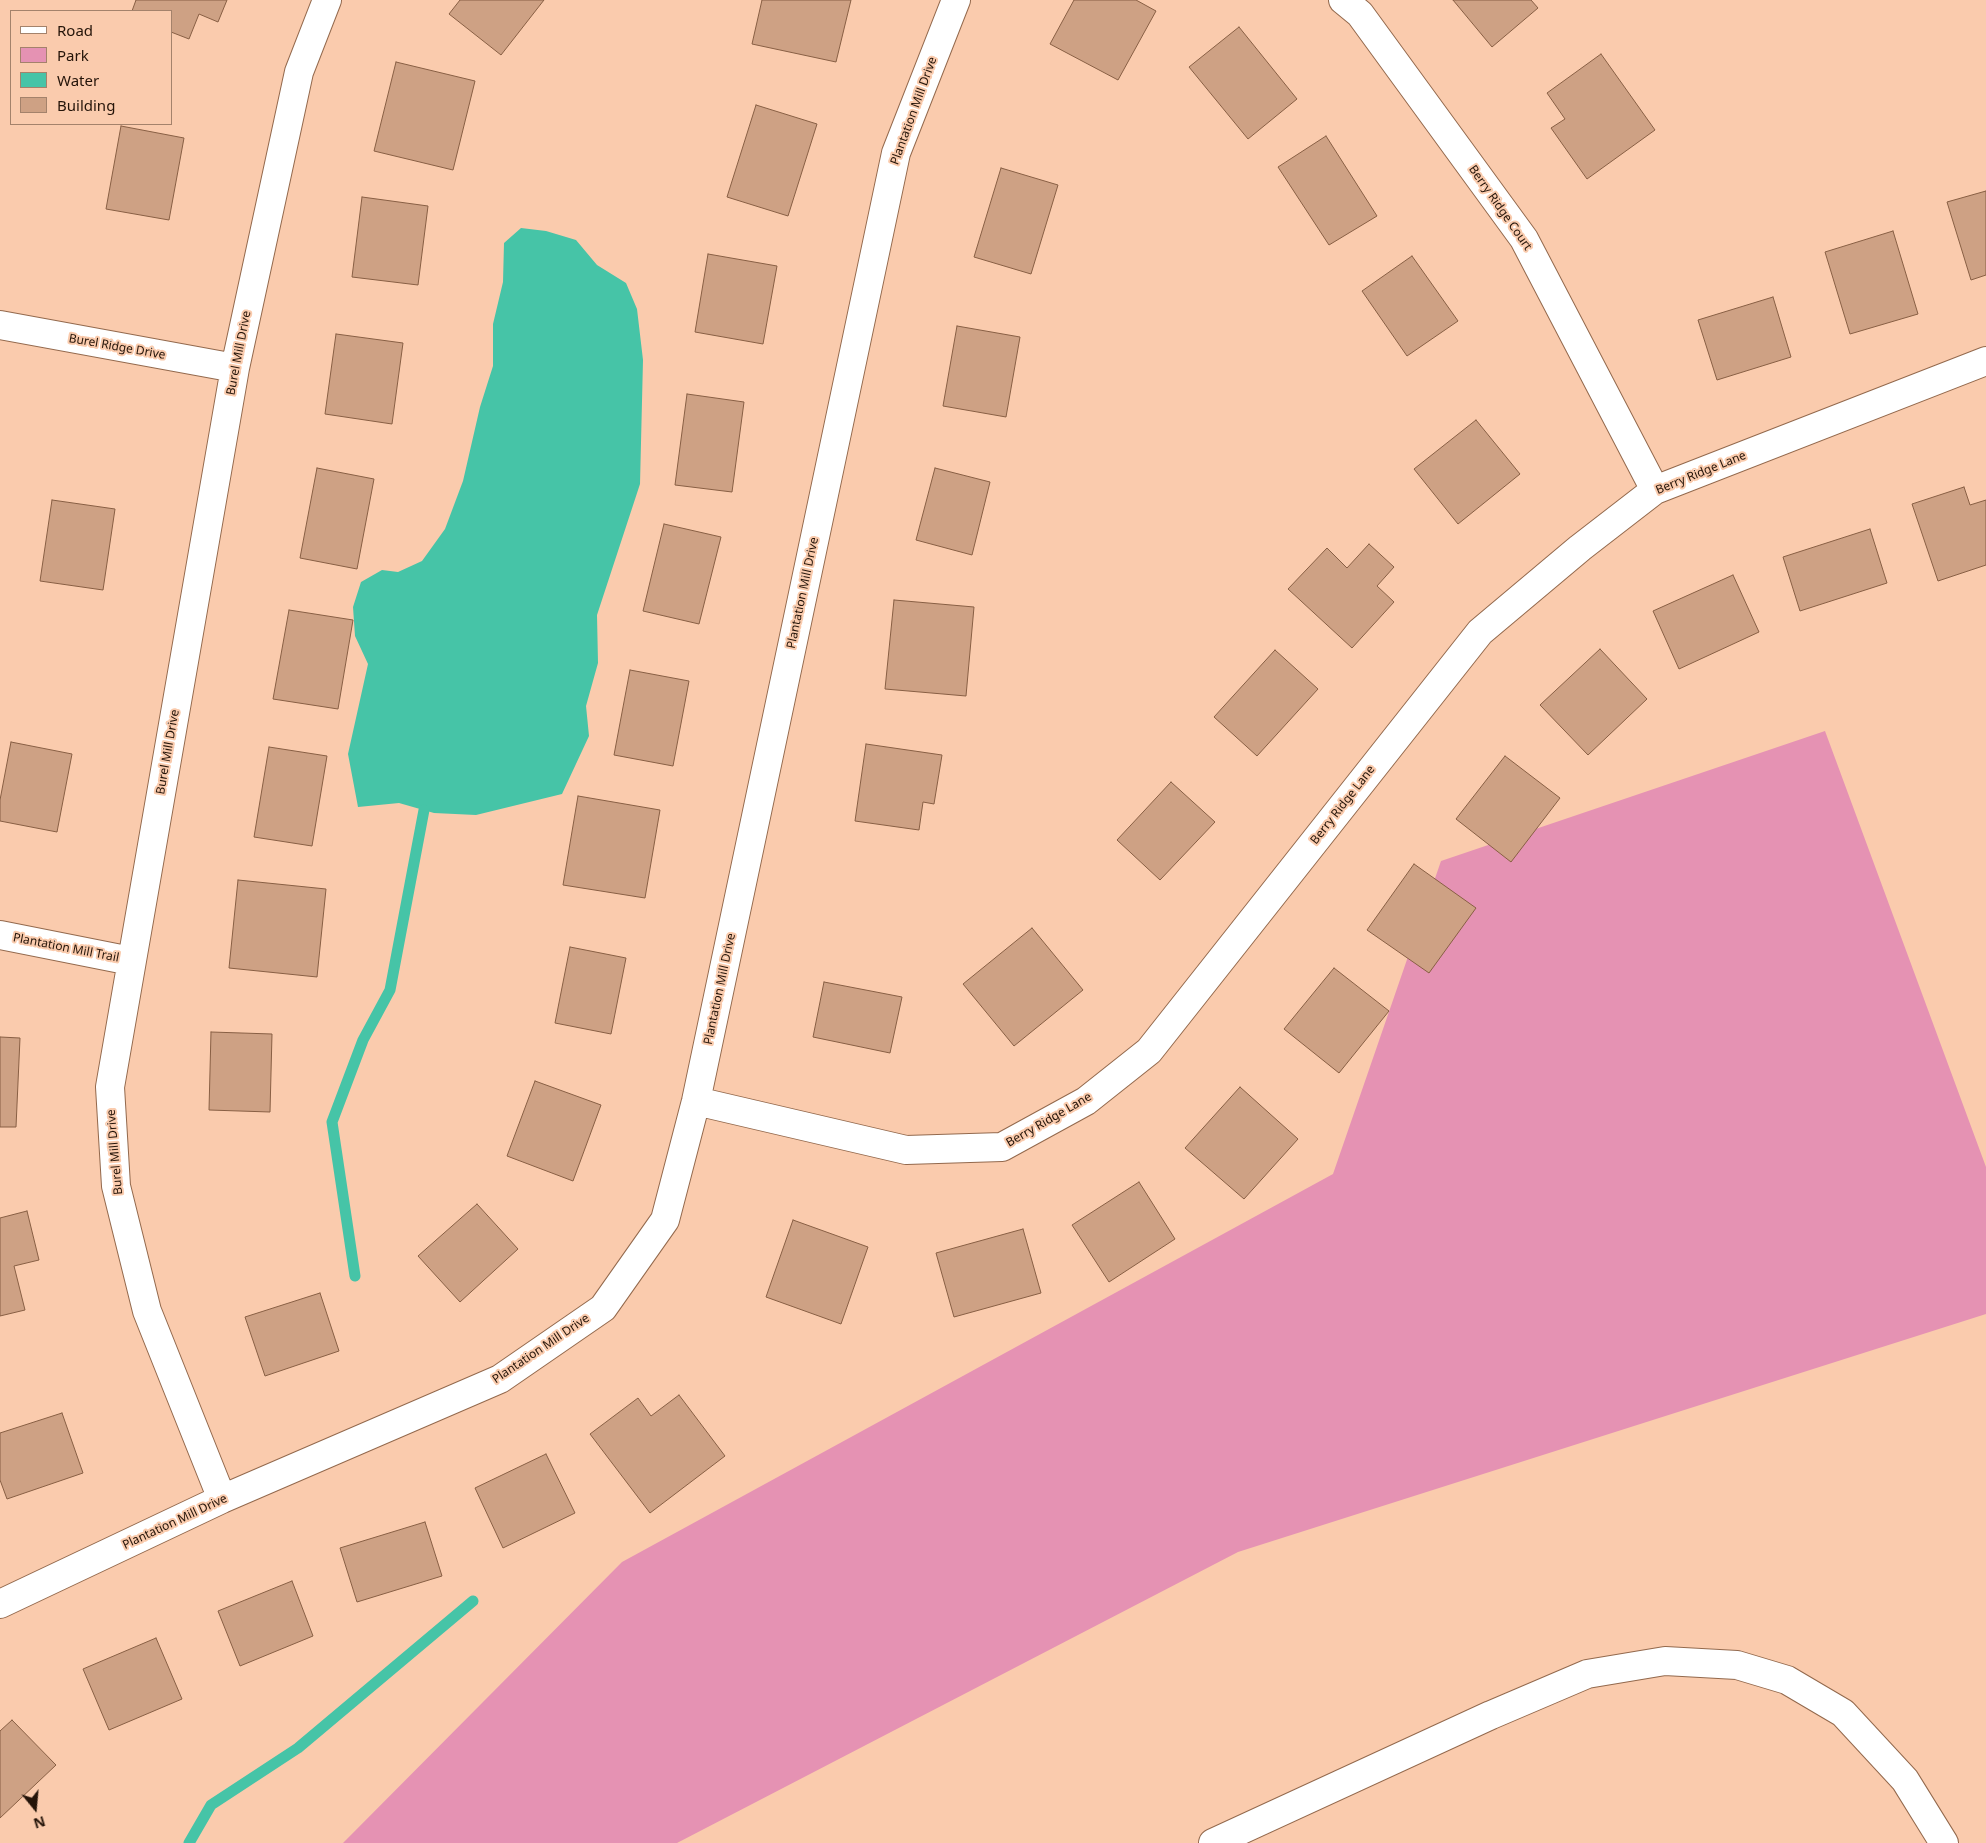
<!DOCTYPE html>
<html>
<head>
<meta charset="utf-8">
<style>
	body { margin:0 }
	#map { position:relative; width:1986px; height:1843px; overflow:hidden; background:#facbad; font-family:"Noto Sans",sans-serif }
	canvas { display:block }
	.legend { position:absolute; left:10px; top:10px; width:162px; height:115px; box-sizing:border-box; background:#facbad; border:1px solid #a4826b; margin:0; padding:6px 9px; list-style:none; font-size:15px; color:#241409 }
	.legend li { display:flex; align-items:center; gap:10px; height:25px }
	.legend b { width:25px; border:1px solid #a4826b }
	.north { position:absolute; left:10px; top:1783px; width:50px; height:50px; -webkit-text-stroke:4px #facbad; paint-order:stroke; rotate:163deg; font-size:14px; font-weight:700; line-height:20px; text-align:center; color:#241409 }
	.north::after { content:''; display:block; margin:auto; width:18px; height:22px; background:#241409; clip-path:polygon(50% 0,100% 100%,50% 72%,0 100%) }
</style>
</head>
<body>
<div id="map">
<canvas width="1986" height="1843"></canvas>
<ul class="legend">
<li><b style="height:6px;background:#fff"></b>Road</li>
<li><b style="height:14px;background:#e592b3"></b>Park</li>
<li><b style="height:14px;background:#46c4a7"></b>Water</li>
<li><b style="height:14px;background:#cea184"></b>Building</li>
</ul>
<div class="north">N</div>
</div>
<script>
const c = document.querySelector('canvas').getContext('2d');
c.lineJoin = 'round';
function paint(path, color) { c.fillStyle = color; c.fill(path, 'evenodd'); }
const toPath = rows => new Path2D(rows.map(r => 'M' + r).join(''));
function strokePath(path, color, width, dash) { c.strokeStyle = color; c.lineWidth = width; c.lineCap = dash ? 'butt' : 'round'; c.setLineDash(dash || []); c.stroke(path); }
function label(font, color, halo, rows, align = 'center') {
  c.font = font + ' "Noto Sans",sans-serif'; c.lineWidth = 4; c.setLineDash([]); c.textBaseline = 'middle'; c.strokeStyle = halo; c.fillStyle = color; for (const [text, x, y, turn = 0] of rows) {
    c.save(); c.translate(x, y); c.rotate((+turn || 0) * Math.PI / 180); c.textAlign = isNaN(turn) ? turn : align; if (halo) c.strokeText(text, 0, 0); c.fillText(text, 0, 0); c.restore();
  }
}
paint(toPath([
	[1825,731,1986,1167,1986,1314,1238,1552,677,1843,343,1843,622,1562,1333,1174,1441,861]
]), '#e592b3');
paint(toPath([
	[521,228,546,231,576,240,597,265,626,283,637,309,643,360,640,484,597,615,598,663,586,706,589,736,562,794,476,815,434,813,399,803,358,807,348,754,368,664,355,636,353,607,361,582,382,570,398,572,422,561,445,529,463,481,480,407,493,366,493,324,503,282,504,243]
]), '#46c4a7');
strokePath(toPath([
	[355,1276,332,1122,363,1040,390,990,424,810],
	[189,1843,211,1805,298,1748,473,1601]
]), '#46c4a7', 11);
const building = toPath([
	[136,0,227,0,218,22,199,14,189,39,171,32,171,11,132,11,136,0],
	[460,0,544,0,501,55,449,14,460,0],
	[762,0,851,0,836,62,752,44,762,0],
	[1074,0,1136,0,1156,11,1118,80,1050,44,1074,0],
	[1453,0,1531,0,1538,8,1492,47,1453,0],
	[1239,27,1297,99,1248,139,1189,67,1239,27],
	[1601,54,1655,130,1587,179,1551,128,1565,119,1547,93,1601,54],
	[396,62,475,81,453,170,374,151,396,62],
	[756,105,817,124,788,216,727,197,756,105],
	[121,126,184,138,169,220,106,209,121,126],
	[1326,136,1377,216,1329,245,1278,167,1326,136],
	[1001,168,1058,185,1031,274,974,257,1001,168],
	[1986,191,1986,275,1971,280,1947,202,1986,191],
	[362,197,428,206,418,285,352,277,362,197],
	[1893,231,1918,314,1850,334,1825,252,1893,231],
	[708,254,777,266,763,344,695,332,708,254],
	[1412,256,1458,321,1407,356,1362,291,1412,256],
	[1773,297,1791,357,1717,380,1698,320,1773,297],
	[957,326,1020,337,1006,417,943,406,957,326],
	[336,334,403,343,392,424,325,414,336,334],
	[687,394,744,402,732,492,675,485,687,394],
	[1476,420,1520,474,1458,524,1414,469,1476,420],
	[317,468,374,479,357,569,300,558,317,468],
	[935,468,990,482,972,555,916,540,935,468],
	[1964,487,1970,505,1986,500,1986,565,1938,581,1912,504,1964,487],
	[52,500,115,509,103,590,40,581,52,500],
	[664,524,721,537,699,624,643,611,664,524],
	[1870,529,1887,583,1800,611,1783,557,1870,529],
	[1369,544,1394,567,1377,586,1394,602,1352,648,1288,589,1327,548,1347,568,1369,544],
	[1733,575,1759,632,1679,669,1653,611,1733,575],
	[894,600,974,607,966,696,885,689,894,600],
	[289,610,353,620,338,709,273,699,289,610],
	[1600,649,1647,699,1588,755,1540,705,1600,649],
	[1275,650,1318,689,1257,756,1214,717,1275,650],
	[630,670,689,681,673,766,614,755,630,670],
	[11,742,72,754,57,832,0,821,0,800,11,742],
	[866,744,942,755,934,804,923,802,919,830,855,821,866,744],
	[269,747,327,756,312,846,254,837,269,747],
	[1505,756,1560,798,1511,862,1456,819,1505,756],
	[1171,782,1215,822,1160,880,1117,840,1171,782],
	[578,796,660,810,645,898,563,885,578,796],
	[1414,864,1476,908,1429,973,1367,930,1414,864],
	[238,880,326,889,317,977,229,968,238,880],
	[1032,928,1083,990,1014,1046,963,984,1032,928],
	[570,947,626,958,611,1034,555,1023,570,947],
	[1334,968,1389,1011,1339,1073,1284,1029,1334,968],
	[824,982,902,997,890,1053,813,1037,824,982],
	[211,1032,272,1034,270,1112,209,1110,211,1032],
	[0,1037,20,1038,16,1127,0,1127,0,1037],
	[535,1081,601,1105,573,1181,507,1156,535,1081],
	[1240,1087,1298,1139,1244,1199,1185,1148,1240,1087],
	[1139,1182,1175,1239,1109,1282,1072,1225,1139,1182],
	[477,1204,518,1249,460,1302,418,1256,477,1204],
	[27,1211,39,1260,14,1266,25,1310,0,1316,0,1218,27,1211],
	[793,1220,868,1247,841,1324,766,1297,793,1220],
	[1023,1229,1041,1293,954,1317,936,1253,1023,1229],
	[320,1293,339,1351,265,1376,245,1317,320,1293],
	[679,1395,725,1456,650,1513,590,1434,638,1398,651,1416,679,1395],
	[62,1413,83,1473,7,1499,0,1480,0,1433,62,1413],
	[546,1454,575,1513,503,1548,475,1488,546,1454],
	[425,1522,442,1576,357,1602,340,1548,425,1522],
	[292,1581,313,1636,240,1666,218,1611,292,1581],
	[156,1638,182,1699,109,1730,83,1669,156,1638],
	[12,1720,56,1765,0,1818,0,1731,12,1720]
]);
paint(building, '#cea184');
strokePath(building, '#885f44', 1);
const minor = toPath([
	[1343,0,1360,14,1524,239,1655,490],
	[0,325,235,368],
	[0,935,131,961],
	[696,1101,906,1150,1002,1147,1086,1101,1149,1051,1480,632,1580,548,1655,490,1986,361],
	[222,1499,147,1311,116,1186,110,1087,235,368,299,72,327,0],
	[0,1604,222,1499,500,1379,603,1308,665,1220,696,1101,896,153,956,0],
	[1213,1843,1491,1715,1587,1674,1665,1661,1737,1665,1787,1680,1843,1713,1905,1780,1944,1843]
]);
strokePath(minor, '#93694d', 30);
strokePath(minor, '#fff', 28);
label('12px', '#241409', '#facbad', [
	["Plantation Mill Drive",914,111,-70],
	["Berry Ridge Court",1500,208,55],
	["Burel Ridge Drive",117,347,10],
	["Burel Mill Drive",239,353,-79],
	["Berry Ridge Lane",1701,473,-22],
	["Plantation Mill Drive",803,593,-78],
	["Burel Mill Drive",168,752,-80],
	["Berry Ridge Lane",1343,805,-52],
	["Plantation Mill Trail",66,948,11],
	["Plantation Mill Drive",720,989,-78],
	["Berry Ridge Lane",1049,1120,-30],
	["Burel Mill Drive",115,1152,-95],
	["Plantation Mill Drive",541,1349,-34],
	["Plantation Mill Drive",175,1522,-25]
]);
</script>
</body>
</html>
